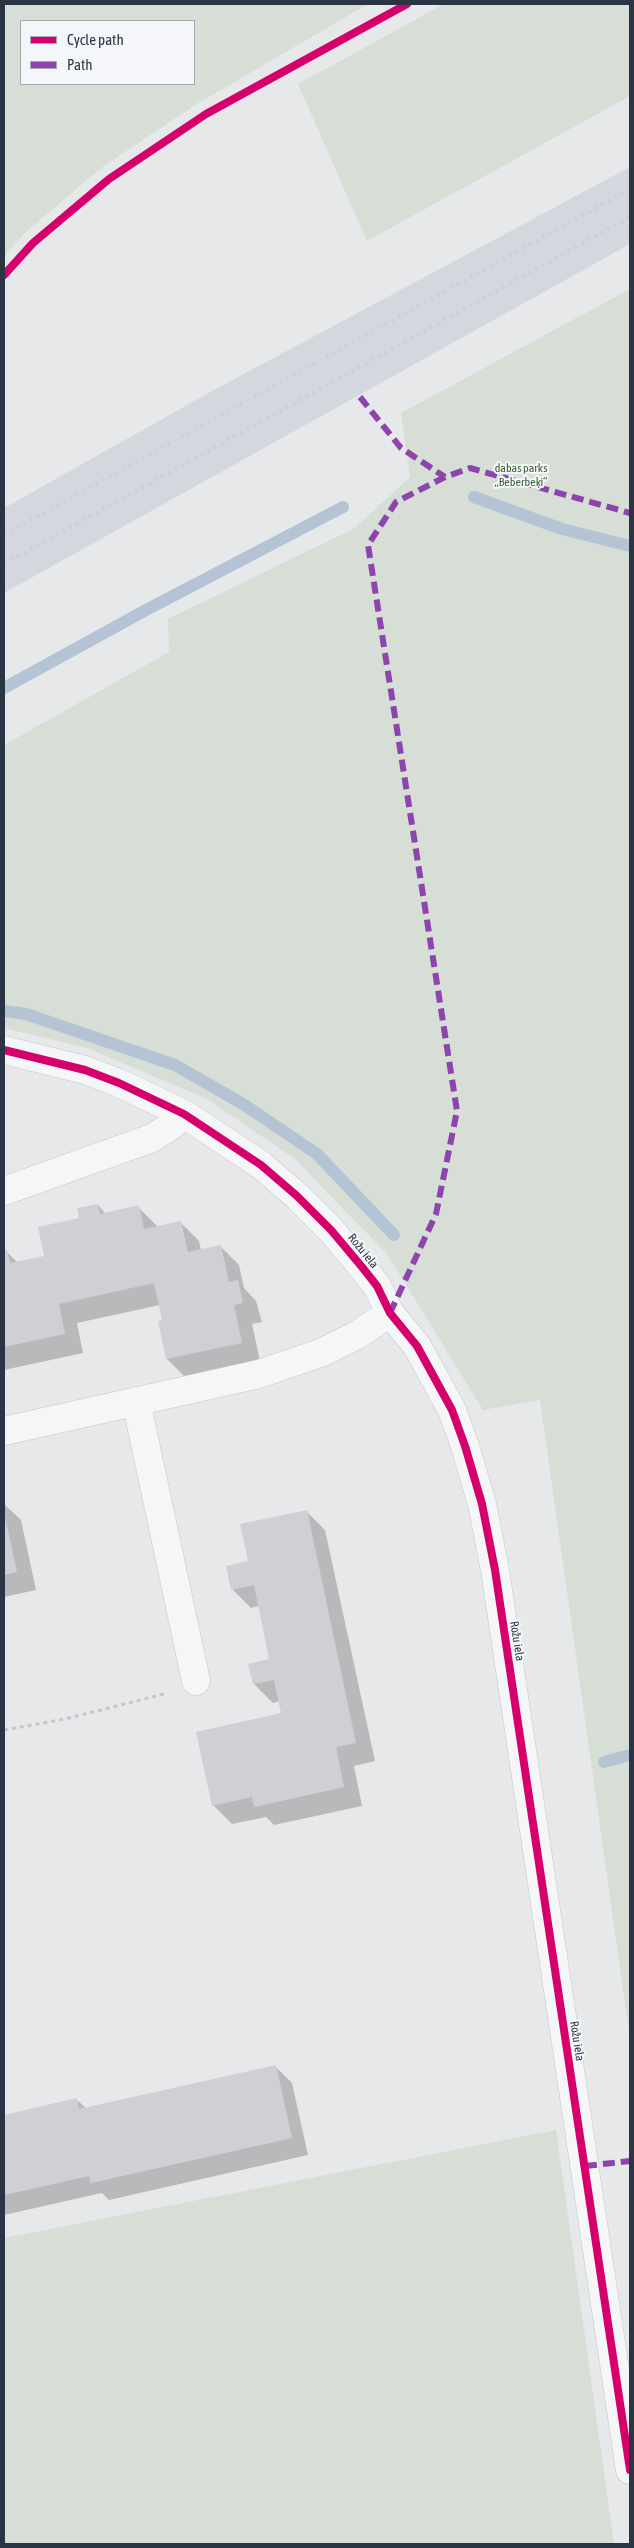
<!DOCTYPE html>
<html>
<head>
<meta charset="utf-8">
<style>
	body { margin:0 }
	#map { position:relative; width:634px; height:2548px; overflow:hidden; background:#e6e8ea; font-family:"Asap Condensed",sans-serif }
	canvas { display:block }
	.frame { position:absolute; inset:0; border:5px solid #2b3445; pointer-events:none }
	.legend { position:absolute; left:20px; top:20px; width:175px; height:65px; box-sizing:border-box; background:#f4f6f9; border:1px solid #a4a8b1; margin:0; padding:6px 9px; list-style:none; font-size:15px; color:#2b3445 }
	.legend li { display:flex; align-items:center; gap:10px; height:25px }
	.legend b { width:25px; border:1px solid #a4a8b1 }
</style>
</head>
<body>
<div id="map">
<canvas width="634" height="2548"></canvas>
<div class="frame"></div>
<ul class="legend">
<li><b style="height:6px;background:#d6006c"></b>Cycle path</li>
<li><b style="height:6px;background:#8e44ad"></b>Path</li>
</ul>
</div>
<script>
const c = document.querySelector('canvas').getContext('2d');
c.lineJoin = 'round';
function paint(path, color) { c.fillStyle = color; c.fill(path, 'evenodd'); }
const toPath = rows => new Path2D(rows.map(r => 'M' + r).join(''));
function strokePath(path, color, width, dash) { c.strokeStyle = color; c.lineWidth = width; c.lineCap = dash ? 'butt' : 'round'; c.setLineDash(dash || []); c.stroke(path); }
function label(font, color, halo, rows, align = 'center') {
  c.font = font + ' "Asap Condensed",sans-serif'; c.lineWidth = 4; c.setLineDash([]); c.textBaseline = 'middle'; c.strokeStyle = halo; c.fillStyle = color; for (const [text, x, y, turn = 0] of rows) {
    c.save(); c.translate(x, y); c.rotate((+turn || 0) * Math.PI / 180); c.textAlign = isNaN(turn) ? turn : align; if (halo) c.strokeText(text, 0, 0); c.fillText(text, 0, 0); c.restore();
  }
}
paint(toPath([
	[630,167,630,244,4,593,4,508,212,391]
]), '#d4d7dd');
paint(toPath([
	[4,4,368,4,195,105,101,168,28,230,4,256],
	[194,21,194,84,21,84,21,21],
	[444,4,630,4,630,96,367,241,298,84],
	[630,289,630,2039,540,1400,483,1410,387,1254,295,1159,207,1099,87,1048,4,1028,4,745,169,652,168,619,355,528,410,477,401,413],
	[556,2130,614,2544,4,2544,4,2238]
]), '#d6ded6');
paint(toPath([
	[98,1205,106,1214,138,1207,158,1227,180,1222,199,1241,201,1250,220,1246,239,1265,244,1288,256,1301,262,1322,252,1324,260,1361,186,1378,167,1359,160,1305,77,1323,83,1353,4,1370,4,1253,7,1252,18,1263,46,1257],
	[4,1504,21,1520,36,1590,4,1597],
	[306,1511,325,1530,375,1761,354,1766,362,1806,274,1825,266,1817,232,1824,213,1805,283,1714,280,1701,273,1703,254,1684,271,1660,259,1606,251,1608,232,1589,250,1562],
	[275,2066,292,2083,308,2155,109,2200,102,2193,4,2215,4,2116,77,2100,86,2108]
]), '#0003');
strokePath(toPath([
	[474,497,562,529,630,546],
	[4,688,146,610,343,507],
	[4,1011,26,1014,175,1065,243,1104,317,1154,394,1235],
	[604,1762,630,1755]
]), '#b4c4d5', 12);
paint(toPath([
	[98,1204,100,1214,139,1205,144,1229,181,1221,188,1252,221,1245,229,1282,238,1280,243,1303,234,1305,242,1343,166,1359,158,1321,162,1320,154,1283,59,1304,65,1334,4,1347,4,1251,7,1250,10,1263,44,1256,38,1227,79,1218,77,1208],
	[307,1510,356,1743,336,1747,344,1787,254,1807,252,1797,212,1806,196,1732,281,1713,274,1680,253,1684,248,1664,269,1659,254,1585,231,1590,226,1566,248,1561,240,1524],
	[4,1512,17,1572,4,1575],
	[276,2065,292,2138,91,2183,89,2176,4,2195,4,2115,77,2098,79,2109]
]), '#ced0d3');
const minor = toPath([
	[4,1050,85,1070,119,1083,184,1114,261,1165,297,1196,331,1230,362,1267,377,1286,390,1313,417,1346,452,1410,465,1446,482,1504,495,1570,630,2470],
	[4,1191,152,1138,171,1126,184,1114],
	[136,1401,196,1681],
	[4,1431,259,1374,323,1352,357,1335,390,1313]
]);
strokePath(minor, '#c4c6c8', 29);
strokePath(toPath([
	[4,1730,65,1719,164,1694]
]), '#c5c6ca', 3, [4, 4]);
strokePath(minor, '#f5f6f7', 28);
strokePath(toPath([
	[4,535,630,189],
	[4,564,630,217]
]), '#cecfd2', 4, [2.5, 5]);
strokePath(toPath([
	[360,397,401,448,445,477],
	[390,1313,436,1214,457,1111,368,545,396,502,445,477,470,468,630,513],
	[585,2166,630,2161]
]), '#8e44ad', 6, [12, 6]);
strokePath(toPath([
	[4,275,33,243,109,179,206,114,407,4],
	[4,1050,85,1070,119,1083,184,1114,261,1165,297,1196,331,1230,362,1267,377,1286,390,1313,417,1346,452,1410,465,1446,482,1504,495,1570,630,2470]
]), '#d6006c', 8);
label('12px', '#3f6138', '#f4f6f9', [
	["dabas parks",521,468],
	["„Beberbeķi”",521,482]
]);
label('12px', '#2b3445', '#f4f6f9', [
	["Rožu iela",363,1251,51],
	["Rožu iela",517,1641,81],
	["Rožu iela",577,2041,81]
]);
</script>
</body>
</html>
